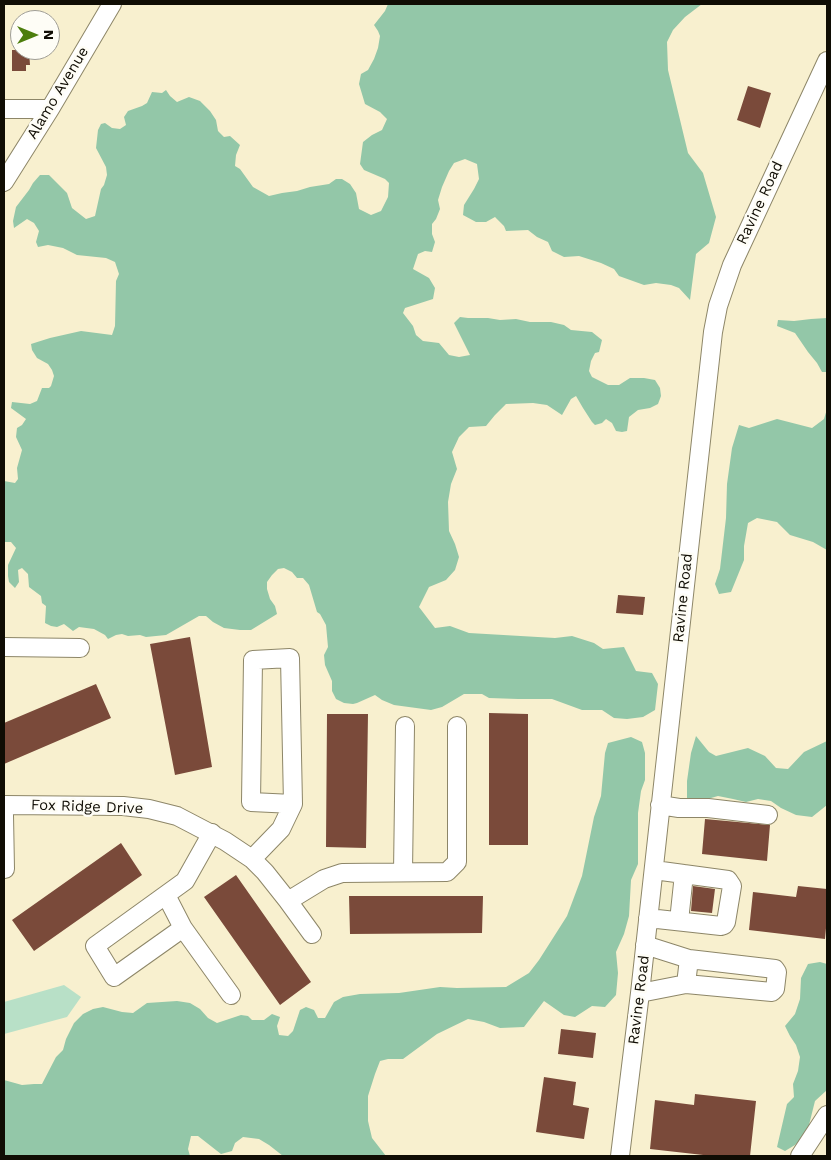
<!DOCTYPE html>
<html>
<head>
<meta charset="utf-8">
<style>
	body { margin:0 }
	#map { position:relative; width:831px; height:1160px; overflow:hidden; background:#f8f0cf; font-family:"Work Sans",sans-serif }
	canvas { display:block }
	.frame { position:absolute; inset:0; border:5px solid #100d04; pointer-events:none }
	.north { position:absolute; left:10px; top:10px; width:50px; height:50px; box-sizing:border-box; background:#fefdf6; border:1px solid #9f9d95; border-radius:50%; rotate:90deg; font-size:14px; font-weight:700; line-height:20px; text-align:center; color:#100d04 }
	.north::after { content:''; display:block; margin:auto; width:18px; height:22px; background:#4d7e0d; clip-path:polygon(50% 0,100% 100%,50% 72%,0 100%) }
</style>
</head>
<body>
<div id="map">
<canvas width="831" height="1160"></canvas>
<div class="frame"></div>
<div class="north">N</div>
</div>
<script>
const c = document.querySelector('canvas').getContext('2d');
c.lineJoin = 'round';
function paint(path, color) { c.fillStyle = color; c.fill(path, 'evenodd'); }
const toPath = rows => new Path2D(rows.map(r => 'M' + r).join(''));
function strokePath(path, color, width, dash) { c.strokeStyle = color; c.lineWidth = width; c.lineCap = dash ? 'butt' : 'round'; c.setLineDash(dash || []); c.stroke(path); }
function label(font, color, halo, rows, align = 'center') {
  c.font = font + ' "Work Sans",sans-serif'; c.lineWidth = 5; c.setLineDash([]); c.textBaseline = 'middle'; c.strokeStyle = halo; c.fillStyle = color; for (const [text, x, y, turn = 0] of rows) {
    c.save(); c.translate(x, y); c.rotate((+turn || 0) * Math.PI / 180); c.textAlign = isNaN(turn) ? turn : align; if (halo) c.strokeText(text, 0, 0); c.fillText(text, 0, 0); c.restore();
  }
}
paint(toPath([
	[64,985,81,997,67,1017,4,1034,4,1002]
]), '#b8e0c7');
paint(toPath([
	[388,4,702,4,685,17,673,30,667,42,668,70,688,153,703,173,716,217,709,243,696,254,690,300,679,288,671,285,656,283,644,285,619,276,614,269,601,263,579,256,564,257,552,251,548,242,537,237,528,230,506,231,504,226,495,217,486,222,476,222,463,215,464,205,474,189,479,179,477,164,465,159,454,163,449,171,442,187,438,200,440,209,436,219,432,224,432,234,435,242,432,252,425,251,418,254,413,269,429,278,435,288,433,299,405,308,403,313,413,326,416,335,423,341,439,343,449,355,459,357,470,355,454,323,460,317,468,318,488,318,500,320,516,319,530,322,551,322,564,325,571,330,592,332,602,340,599,352,595,353,591,361,589,371,592,377,608,385,619,385,630,378,644,378,655,380,660,388,661,396,658,404,650,408,638,410,629,417,627,431,622,432,616,431,612,423,606,419,602,423,595,425,592,422,583,408,576,396,571,399,562,415,547,405,533,403,506,404,495,415,486,426,469,427,459,437,452,452,457,469,451,484,448,502,449,531,455,544,459,557,455,570,446,580,429,587,419,607,435,628,450,626,469,633,555,638,572,636,594,643,603,649,624,647,636,671,652,673,658,684,655,710,643,717,627,719,614,718,602,710,582,710,552,699,518,699,489,698,482,694,464,694,442,707,431,710,394,705,382,700,375,695,357,703,353,704,344,703,336,699,332,691,332,681,325,665,324,655,328,647,326,625,320,614,317,612,309,585,303,578,297,578,292,572,284,568,278,569,272,575,267,582,267,589,270,599,275,606,277,614,251,630,240,630,224,628,213,622,206,616,199,616,166,635,146,637,140,635,128,636,122,634,116,635,108,639,105,635,94,629,79,627,73,631,64,624,57,627,51,626,45,623,46,606,42,603,41,596,29,587,28,574,22,568,18,570,19,582,15,588,9,582,8,576,8,565,16,548,11,542,4,542,4,481,15,483,18,479,17,468,22,450,16,437,17,428,22,425,26,419,11,408,12,402,30,404,37,401,42,388,49,388,51,386,54,376,52,370,48,364,37,358,32,350,31,344,50,338,81,331,112,335,115,326,116,281,119,274,115,262,106,258,77,255,63,248,48,245,38,247,36,242,39,231,34,223,27,219,14,228,13,221,16,207,29,190,33,183,40,175,49,175,67,193,72,208,86,219,95,216,101,189,104,185,107,175,106,167,96,148,98,130,101,124,105,123,112,128,120,129,126,125,124,117,128,111,142,106,147,103,152,92,162,93,166,90,170,96,177,102,189,97,200,101,210,111,216,120,218,131,224,137,230,136,240,145,236,155,235,166,240,169,253,187,269,196,282,193,297,191,310,187,329,184,336,179,342,179,350,184,356,193,359,209,371,215,381,211,388,197,389,183,385,179,364,170,360,164,363,142,372,135,382,130,387,119,380,112,365,104,359,84,361,74,368,70,374,59,378,48,380,36,378,31,374,25,385,11],
	[827,318,827,372,822,372,817,363,808,352,795,333,777,326,778,320,794,321,811,319],
	[827,409,827,550,813,542,790,535,777,522,757,518,748,523,744,546,744,560,731,592,719,594,715,584,720,569,726,518,727,484,732,448,739,425,749,428,777,419,812,428,824,419],
	[696,736,709,752,716,756,748,748,765,756,776,768,788,769,804,752,827,741,827,805,812,817,796,815,781,808,771,801,758,799,746,802,733,799,718,796,704,800,687,800,687,781,691,753],
	[631,737,642,742,645,753,645,780,641,791,638,813,638,864,631,880,629,916,624,934,616,952,618,973,616,995,605,1007,592,1006,575,1017,564,1015,544,1001,524,1027,500,1028,484,1022,468,1019,437,1034,403,1059,388,1059,380,1061,375,1074,368,1096,368,1121,372,1138,386,1156,283,1156,269,1145,259,1139,243,1137,235,1143,232,1151,221,1154,198,1136,191,1136,188,1149,190,1156,4,1156,4,1080,22,1085,34,1084,42,1084,56,1057,63,1050,66,1039,74,1023,83,1014,93,1009,103,1007,122,1012,133,1013,147,1003,177,1001,190,1003,200,1009,208,1018,217,1023,241,1015,248,1016,252,1020,264,1020,272,1014,280,1017,277,1026,279,1035,288,1036,293,1031,300,1010,306,1007,314,1010,318,1018,325,1018,334,1002,343,997,360,994,399,993,440,987,457,988,506,987,529,973,539,960,567,916,582,876,594,817,601,796,605,753,608,743],
	[820,962,827,964,827,1090,815,1101,807,1133,795,1145,785,1151,777,1147,787,1104,794,1097,793,1084,798,1071,800,1057,796,1045,790,1036,785,1026,795,1014,800,999,801,978,808,964]
]), '#93c7a8');
paint(toPath([
	[12,50,29,50,30,65,26,65,26,71,12,71],
	[748,86,771,93,760,128,737,120],
	[618,595,645,597,643,615,616,613],
	[190,637,212,767,175,775,150,644],
	[96,684,111,718,4,764,4,723],
	[489,713,528,714,528,845,489,845],
	[327,714,368,714,366,848,326,847],
	[705,819,770,825,767,861,702,854],
	[121,843,142,875,34,951,12,920],
	[236,875,311,982,280,1005,204,897],
	[693,886,715,889,712,913,691,911],
	[798,886,827,889,827,917,825,939,749,930,753,892,796,897],
	[349,896,483,896,482,933,350,934],
	[561,1029,596,1033,593,1058,558,1054],
	[544,1077,576,1082,573,1105,589,1108,584,1139,536,1132],
	[695,1094,756,1101,750,1156,712,1156,650,1149,655,1100,694,1105]
]), '#7a4a3a');
const minor = toPath([
	[4,109,50,109],
	[4,182,50,109,112,4],
	[4,647,80,648],
	[4,805,123,806,149,809,177,816,225,841,252,859,265,872,288,901,312,934],
	[660,805,679,808,708,808,768,815],
	[4,815,5,869],
	[212,833,185,881,95,946,114,977,183,928,231,995],
	[252,859,281,829,293,804,290,658,253,660,251,802,293,804],
	[403,872,405,726],
	[166,895,183,928],
	[288,901,324,879,342,873,447,872,457,862,457,726],
	[648,918,721,926,724,925,726,922,732,886,728,880,654,870],
	[679,921,684,874],
	[686,984,772,992,775,989,777,972,775,969,689,959],
	[640,993,686,984,689,959,645,945],
	[620,1156,640,993,713,332,718,306,732,265,827,61],
	[800,1156,827,1115]
]);
strokePath(minor, '#8d8668', 20);
strokePath(minor, '#fff', 18);
label('15px', '#100d04', '#fefdf6', [
	["Alamo Avenue",58,93,-59],
	["Ravine Road",760,203,-65],
	["Ravine Road",683,598,-84],
	["Fox Ridge Drive",87,807,2],
	["Ravine Road",639,1000,-83]
]);
</script>
</body>
</html>
